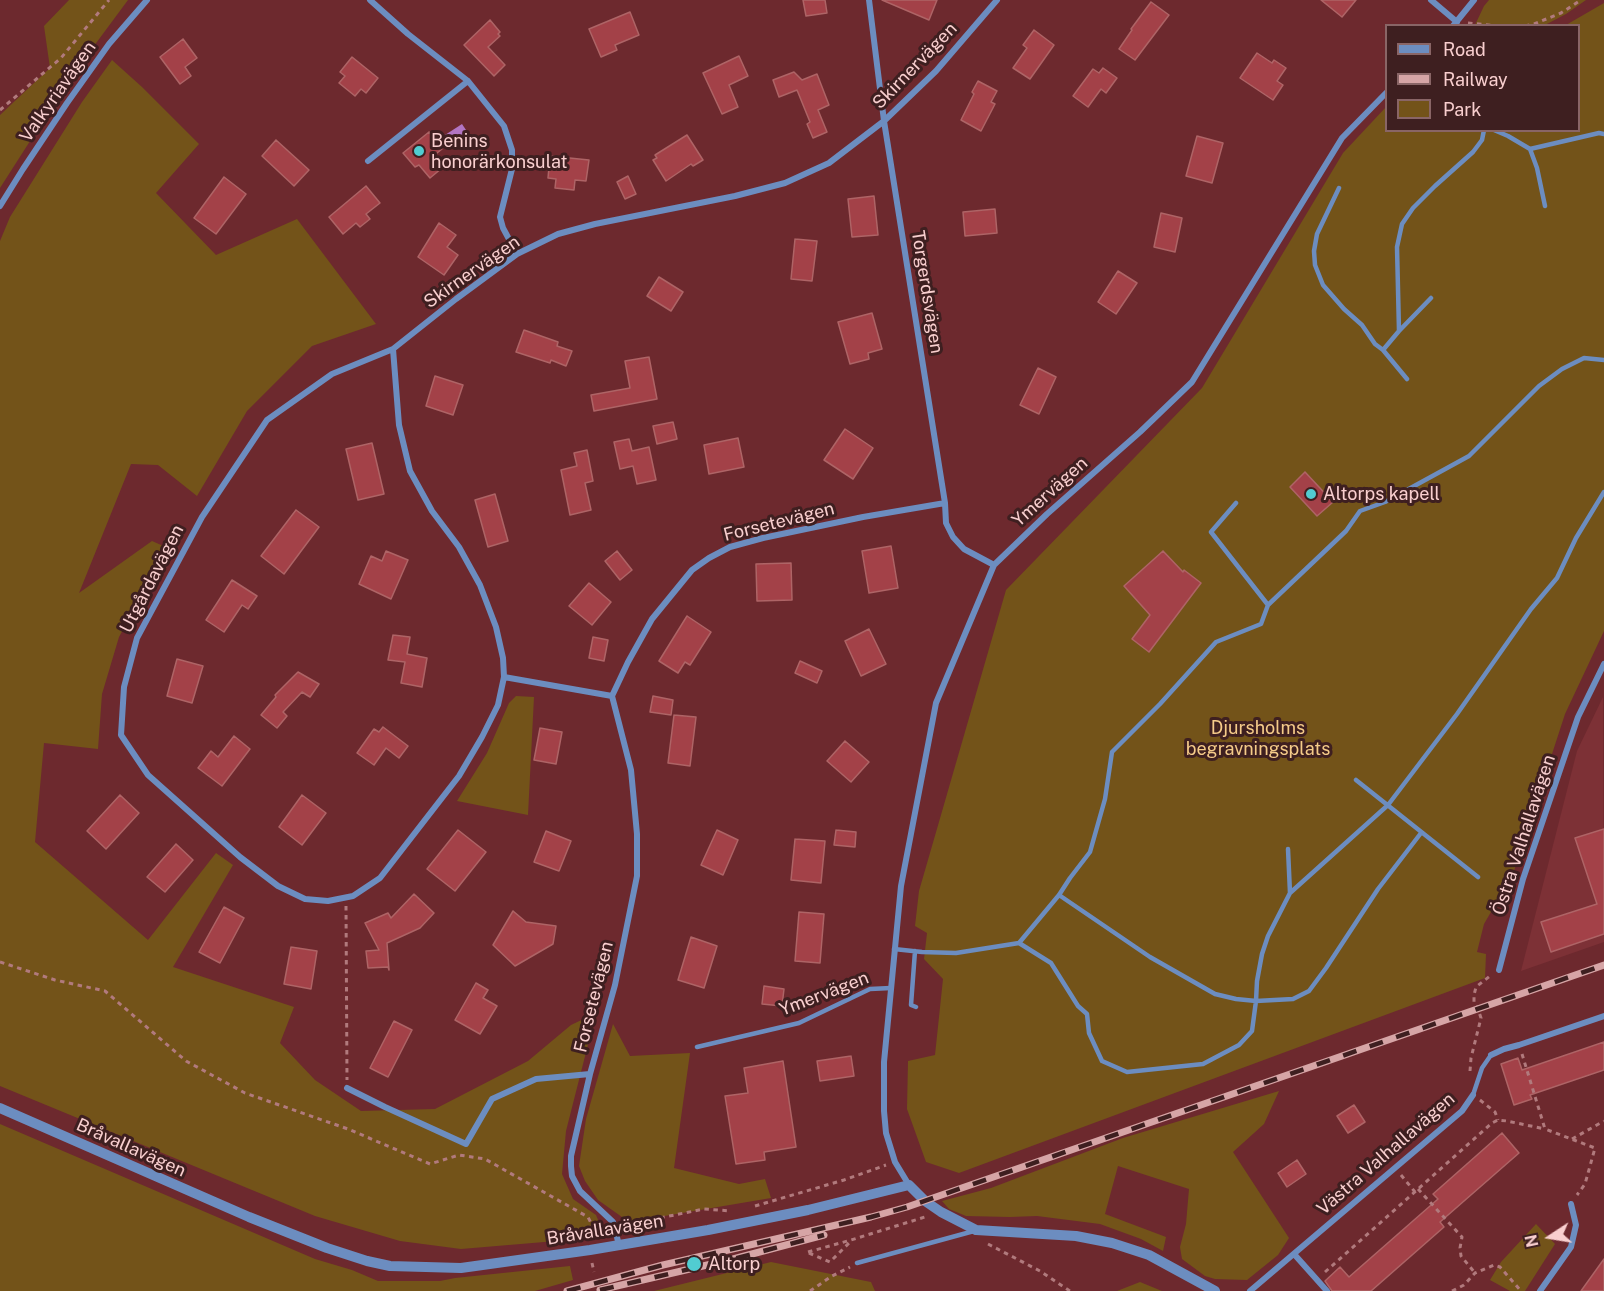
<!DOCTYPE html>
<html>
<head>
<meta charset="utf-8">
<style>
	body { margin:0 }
	#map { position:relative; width:1604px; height:1291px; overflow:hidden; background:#6d292e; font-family:"Public Sans",sans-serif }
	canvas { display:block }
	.legend { position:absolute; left:1385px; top:24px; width:195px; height:108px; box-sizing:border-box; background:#3e1f20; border:2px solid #896566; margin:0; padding:8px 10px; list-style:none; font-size:18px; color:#f9cfcf }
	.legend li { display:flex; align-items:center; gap:12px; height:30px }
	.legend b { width:30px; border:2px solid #896566 }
	.north { position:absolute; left:1520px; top:1207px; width:60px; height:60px; -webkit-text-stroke:4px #3e1f20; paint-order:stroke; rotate:258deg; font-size:16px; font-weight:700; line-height:24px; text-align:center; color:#f9cfcf }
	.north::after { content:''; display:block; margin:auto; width:21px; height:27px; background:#f9cfcf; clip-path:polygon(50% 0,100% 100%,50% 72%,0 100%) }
</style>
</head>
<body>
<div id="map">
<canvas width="1604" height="1291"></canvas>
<ul class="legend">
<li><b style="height:8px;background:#6c8dc0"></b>Road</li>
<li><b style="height:8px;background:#d6a5a6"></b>Railway</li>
<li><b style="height:16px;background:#735319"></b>Park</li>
</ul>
<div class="north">N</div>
</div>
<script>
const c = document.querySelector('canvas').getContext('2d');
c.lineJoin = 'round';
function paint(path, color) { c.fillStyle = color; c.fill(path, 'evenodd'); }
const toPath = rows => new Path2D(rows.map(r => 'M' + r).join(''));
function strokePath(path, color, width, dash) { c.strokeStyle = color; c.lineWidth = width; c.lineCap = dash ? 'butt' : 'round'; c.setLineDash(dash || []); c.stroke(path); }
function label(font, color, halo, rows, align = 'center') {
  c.font = font + ' "Public Sans",sans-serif'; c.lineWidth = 6; c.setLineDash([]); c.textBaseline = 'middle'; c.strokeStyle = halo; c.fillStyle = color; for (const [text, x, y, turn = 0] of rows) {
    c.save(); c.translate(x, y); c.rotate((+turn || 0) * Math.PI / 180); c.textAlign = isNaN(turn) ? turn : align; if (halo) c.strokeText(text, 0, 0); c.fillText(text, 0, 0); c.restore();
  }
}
paint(toPath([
	[1603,697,1604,942,1521,971,1577,751]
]), '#7d3136');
paint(toPath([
	[69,0,128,0,71,77,0,188,0,115,50,68,44,26],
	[1489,0,1586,0,1566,14,1545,25,1475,25,1484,6],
	[1604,3,1604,631,1565,714,1513,874,1484,924,1477,952,1486,954,1485,978,959,1173,926,1162,907,1109,908,1061,935,1055,943,979,924,959,927,933,915,926,919,891,1006,590,1202,388,1343,153,1386,107,1386,130,1578,130,1578,26,1566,25],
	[112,60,142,87,199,144,156,193,216,255,297,219,376,324,312,346,247,411,197,496,158,465,131,464,79,593,152,541,168,548,119,637,102,694,98,749,44,743,35,842,148,940,216,853,233,865,173,967,294,1007,280,1043,315,1080,361,1111,435,1109,528,1061,571,1025,596,1013,566,1131,562,1174,573,1199,596,1215,601,1227,601,1235,580,1239,461,1249,400,1241,315,1216,0,1086,0,241,10,217,82,102],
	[516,696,534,697,528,815,457,801,487,753,509,703],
	[613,1024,630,1056,690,1053,674,1168,739,1184,765,1179,771,1198,629,1222,598,1200,585,1181,579,1166,586,1119],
	[1279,1091,1264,1124,1233,1152,1289,1238,1278,1255,1247,1280,1215,1279,1205,1276,1182,1259,1180,1247,1186,1224,1189,1189,1118,1166,1105,1214,1166,1237,1163,1251,1141,1239,1100,1224,1037,1216,1010,1217,966,1216,949,1209,942,1201,991,1188,1123,1138],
	[0,1124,315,1259,352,1270,378,1281,440,1281,455,1278,570,1266,573,1280,535,1291,0,1291],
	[1536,1224,1555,1244,1525,1291,1510,1291,1490,1280,1501,1262],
	[771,1262,871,1282,875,1291,654,1291],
	[1140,1282,1162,1291,1117,1291]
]), '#735319');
paint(toPath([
	[462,124,468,133,451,144,445,135]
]), '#b275c3');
const building = toPath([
	[803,0,825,0,827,13,806,16,803,0],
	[882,0,937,0,929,20,882,0],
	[1321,0,1356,0,1342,17,1321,0],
	[1151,2,1169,15,1135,60,1119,49,1132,30,1131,29,1151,2],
	[630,12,639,35,615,45,617,50,601,57,589,29,630,12],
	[490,20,500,32,498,34,500,36,488,47,505,65,494,76,464,45,490,20],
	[1034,30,1054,45,1030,79,1013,68,1027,48,1023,45,1034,30],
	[183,39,197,58,185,67,191,76,180,84,160,57,183,39],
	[1257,53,1272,63,1274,60,1286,68,1277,81,1283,85,1273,100,1240,78,1257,53],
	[739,56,748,76,729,85,738,107,722,114,703,73,739,56],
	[352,57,378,78,366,93,361,89,355,96,339,83,345,76,340,72,352,57],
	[1103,68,1117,78,1106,93,1101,89,1088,107,1073,96,1093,69,1099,73,1103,68],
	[794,72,802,80,817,74,829,105,818,110,827,132,813,138,807,124,810,122,797,90,779,97,773,80,794,72],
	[978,81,997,91,991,102,995,104,981,131,961,120,974,94,972,92,978,81],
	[429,132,442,149,432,157,442,168,430,178,419,165,415,167,403,153,429,132],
	[687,135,703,160,693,166,691,164,666,181,653,160,657,158,655,155,687,135],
	[1197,136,1223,143,1212,183,1186,176,1197,136],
	[276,140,309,170,294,186,262,156,276,140],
	[550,156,589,160,586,181,575,180,574,190,555,188,556,179,548,178,550,156],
	[628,176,636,194,625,199,617,182,628,176],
	[224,177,246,194,216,234,194,218,224,177],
	[366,186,380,203,366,214,370,219,360,227,356,223,343,234,329,217,366,186],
	[874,196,878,235,852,237,848,199,874,196],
	[995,209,997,233,965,236,963,212,995,209],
	[1161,213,1182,218,1175,252,1154,247,1161,213],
	[439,223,456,235,447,247,458,255,444,275,418,257,439,223],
	[795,239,817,241,812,281,791,279,795,239],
	[1118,271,1137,283,1116,314,1098,302,1118,271],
	[659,277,683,292,671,311,647,296,659,277],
	[872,313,882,349,868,353,869,359,850,364,838,322,872,313],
	[524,330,558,342,557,346,572,351,566,366,551,360,550,363,516,352,524,330],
	[649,357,657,399,594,411,591,395,630,388,625,361,649,357],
	[1038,368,1056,377,1039,414,1020,405,1038,368],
	[435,376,463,385,453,415,426,406,435,376],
	[673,422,677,439,657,444,653,426,673,422],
	[845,429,873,448,853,479,824,460,845,429],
	[738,438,744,467,709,474,704,445,738,438],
	[629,439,632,451,649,447,656,480,637,484,633,466,620,469,614,442,629,439],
	[372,443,384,494,358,500,346,449,372,443],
	[587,450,593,481,585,483,591,510,570,515,561,470,577,466,574,453,587,450],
	[1305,472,1333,502,1317,516,1290,487,1305,472],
	[495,494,508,541,488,547,475,500,495,494],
	[296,510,319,527,284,574,261,556,296,510],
	[891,546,898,588,869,593,862,551,891,546],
	[386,551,408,560,391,599,359,584,371,556,382,561,386,551],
	[617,551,632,570,620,580,605,561,617,551],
	[1163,551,1183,572,1184,570,1201,583,1149,652,1132,639,1150,615,1124,586,1163,551],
	[791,563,792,600,757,601,756,564,791,563],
	[232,580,257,596,248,609,242,605,224,632,206,620,232,580],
	[589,583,611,602,592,625,569,606,589,583],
	[687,616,711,632,690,665,685,662,678,673,659,661,687,616],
	[869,629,886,664,861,676,845,641,869,629],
	[393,635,410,637,407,654,427,658,422,687,401,683,405,662,388,660,393,635],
	[593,637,608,640,604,661,589,658,593,637],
	[177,659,203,666,192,703,167,696,177,659],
	[800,661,822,671,817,683,795,673,800,661],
	[298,672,319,684,310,697,302,692,283,712,287,716,277,728,261,715,276,697,275,695,298,672],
	[653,696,673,700,671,715,650,712,653,696],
	[674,715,696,717,690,766,668,763,674,715],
	[383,727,408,746,399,758,386,748,374,765,357,753,374,729,379,732,383,727],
	[540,728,562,732,556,764,534,760,540,728],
	[234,736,250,749,222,786,198,768,211,751,218,757,234,736],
	[845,741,869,762,851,782,827,761,845,741],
	[120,795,139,813,106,849,87,831,120,795],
	[302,795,326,813,302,845,279,827,302,795],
	[1604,829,1604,934,1551,952,1541,922,1597,904,1575,838,1604,829],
	[458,830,486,852,455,891,427,869,458,830],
	[717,830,738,840,723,875,701,865,717,830],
	[836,830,856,832,855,847,834,845,836,830],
	[546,831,571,841,559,871,534,862,546,831],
	[795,839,825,841,821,883,791,880,795,839],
	[176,844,193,860,165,892,147,877,176,844],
	[414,894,434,913,420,928,387,943,389,970,388,967,368,968,366,951,379,950,365,923,388,913,391,918,414,894],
	[224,907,244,918,220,963,199,952,224,907],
	[513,911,526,922,556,926,553,944,515,966,493,945,513,911],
	[799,912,824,914,820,963,795,961,799,912],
	[691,937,717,946,704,988,678,980,691,937],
	[291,947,317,951,311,989,284,984,291,947],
	[476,983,488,990,483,998,497,1006,480,1034,455,1020,476,983],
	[764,986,784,989,782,1006,762,1004,764,986],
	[394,1021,412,1030,388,1077,370,1068,394,1021],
	[1604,1042,1604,1070,1530,1095,1532,1099,1514,1105,1501,1064,1518,1058,1522,1070,1604,1042],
	[851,1056,854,1076,820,1081,817,1061,851,1056],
	[783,1061,796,1147,764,1152,765,1160,736,1164,725,1096,748,1093,744,1068,783,1061],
	[1354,1105,1365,1122,1348,1133,1337,1116,1354,1105],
	[1502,1133,1519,1153,1440,1222,1444,1227,1371,1291,1332,1291,1325,1281,1340,1267,1349,1277,1438,1199,1433,1194,1502,1133],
	[1297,1160,1306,1174,1287,1187,1278,1173,1297,1160],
	[1604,1259,1604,1291,1581,1291,1604,1259]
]);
paint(building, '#a34148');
strokePath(building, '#ae6466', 1.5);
strokePath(toPath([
	[1468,23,1499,26],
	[1525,26,1534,24,1561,13,1581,0],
	[0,110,61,58,109,0],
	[346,906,347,1080],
	[0,962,55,980,105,991,186,1061,245,1093,348,1129,430,1164,459,1155,485,1159,588,1217,591,1223,590,1238],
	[1522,1054,1545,1129,1595,1148,1585,1184,1577,1195],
	[1470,1071,1471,1058,1481,1018,1478,1009,1474,1002,1474,995,1476,987,1490,976],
	[1480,1100,1495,1112,1498,1120],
	[1572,1139,1604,1121],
	[1401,1175,1415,1192],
	[1418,1189,1462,1237,1460,1248,1461,1256,1475,1273],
	[755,1206,844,1180,886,1165],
	[625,1225,704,1209,731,1211],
	[591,1233,604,1230],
	[988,1244,1040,1271,1070,1291],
	[808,1252,851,1240,925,1217],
	[809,1253,830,1262,850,1242],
	[592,1263,594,1272],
	[1325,1272,1492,1123,1498,1120,1507,1121,1545,1129],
	[810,1291,832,1276,850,1267],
	[1452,1291,1464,1285,1475,1273,1494,1265,1500,1267,1521,1291]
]), '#b17a7d', 3, [4.5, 4.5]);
strokePath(toPath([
	[1494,130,1508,136,1530,149,1537,168,1545,206],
	[1530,149,1599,133,1604,134],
	[1339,188,1317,234,1314,251,1315,265,1323,285,1344,309,1362,325,1375,344,1383,350,1407,379],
	[1399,331,1397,247,1402,224,1413,208,1435,186,1473,152,1482,140,1484,130],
	[1383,350,1399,331,1431,298],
	[1236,503,1211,532,1268,605],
	[1356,780,1478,877],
	[1288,849,1290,893],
	[1059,895,1150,957,1215,994,1236,999,1256,1001,1293,999,1309,991,1326,968,1378,889,1421,833],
	[1019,943,1051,963,1078,1006,1087,1014,1089,1033,1102,1061,1127,1072,1203,1064,1239,1045,1252,1031,1256,1001,1257,981,1262,954,1268,936,1290,893,1388,805,1457,714,1531,609,1557,578,1576,538,1604,492],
	[894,949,922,952,956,953,1019,943,1059,895,1070,878,1090,852,1105,799,1112,752,1160,704,1216,642,1261,624,1268,605,1346,531,1360,511,1385,502,1469,456,1539,386,1562,369,1584,358,1604,360],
	[915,951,911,1005,916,1007],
	[697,1047,799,1023,870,989,891,988],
	[1473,1095,1482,1068,1491,1055],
	[857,1263,974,1231]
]), '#6c8dc0', 4.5);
strokePath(toPath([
	[370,0,408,34,468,81,504,126,512,150,512,169,500,217,503,228,517,254],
	[869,0,884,121,945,503,946,523,953,537,964,549,994,565],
	[1431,0,1457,22],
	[1453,26,1474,0],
	[368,161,468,81],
	[0,206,23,169,67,103,109,44,147,0],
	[393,349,332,374,267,420,202,517,137,638,124,687,121,735,148,775,240,857,278,886,305,899,328,901,353,896,380,878,459,776,482,737,498,705,504,677],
	[612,696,504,677,503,658,496,627,480,585,459,547,432,511,410,471,399,425,393,349,456,299,517,254,558,234,595,224,735,196,785,183,829,163,884,121,936,71,997,0],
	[1499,970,1523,879,1578,717,1604,664],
	[1491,1055,1504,1049,1519,1045,1604,1016],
	[590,1074,615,985,637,876,637,834,631,770,612,696,628,662,652,619,692,570,709,558,730,547,763,538,863,517,945,503],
	[347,1088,385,1107,466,1144,492,1099,536,1079,590,1074,571,1156,571,1166,572,1176,580,1191,613,1222,619,1245],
	[909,1185,895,1162,886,1133,884,1111,884,1062,901,886,936,703,994,565,1047,514,1140,432,1192,382,1342,138,1386,93],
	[1294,1254,1327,1291],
	[1250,1291,1462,1111,1473,1095],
	[1540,1291,1571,1247,1576,1225,1571,1204]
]), '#6c8dc0', 6);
strokePath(toPath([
	[0,1108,249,1217,327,1248,367,1261,390,1266,461,1268,590,1250,708,1230,808,1210,909,1185,925,1201,941,1212,976,1230,1076,1236,1112,1243,1149,1255,1215,1291]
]), '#6c8dc0', 10);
const rail = toPath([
	[600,1290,733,1259,824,1235],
	[567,1291,663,1265,871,1217,907,1207,1604,965]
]);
strokePath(rail, '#d6a5a6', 7);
strokePath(rail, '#3e1f20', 4.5, [14]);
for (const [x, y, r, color] of [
	[419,151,6,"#51ccd1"],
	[1311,494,6,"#51ccd1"],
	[694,1264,8,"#51ccd1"]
]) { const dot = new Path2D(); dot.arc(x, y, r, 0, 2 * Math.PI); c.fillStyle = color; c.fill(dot); strokePath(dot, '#3e1f20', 2); }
label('18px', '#f9cfcf', '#3e1f20', [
	["Skirnervägen",915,66,-46],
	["Valkyriavägen",58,92,-55],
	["Skirnervägen",472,272,-35],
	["Torgerdsvägen",927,292,81],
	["Ymervägen",1050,492,-42],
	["Forsetevägen",779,522,-14],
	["Utgårdavägen",152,579,-63],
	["Östra Valhallavägen",1524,835,-72],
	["Ymervägen",824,994,-21],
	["Forsetevägen",594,997,-76],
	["Bråvallavägen",131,1148,24],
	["Västra Valhallavägen",1386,1154,-41],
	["Bråvallavägen",605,1230,-9]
]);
label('18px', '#f9cfcf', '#3e1f20', [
	["Benins",431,141],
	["honorärkonsulat",431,162],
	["Altorps kapell",1323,494],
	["Altorp",708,1264]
], 'left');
label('18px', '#f5cb89', '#3e1f20', [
	["Djursholms",1258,728],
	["begravningsplats",1258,749]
]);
</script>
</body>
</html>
